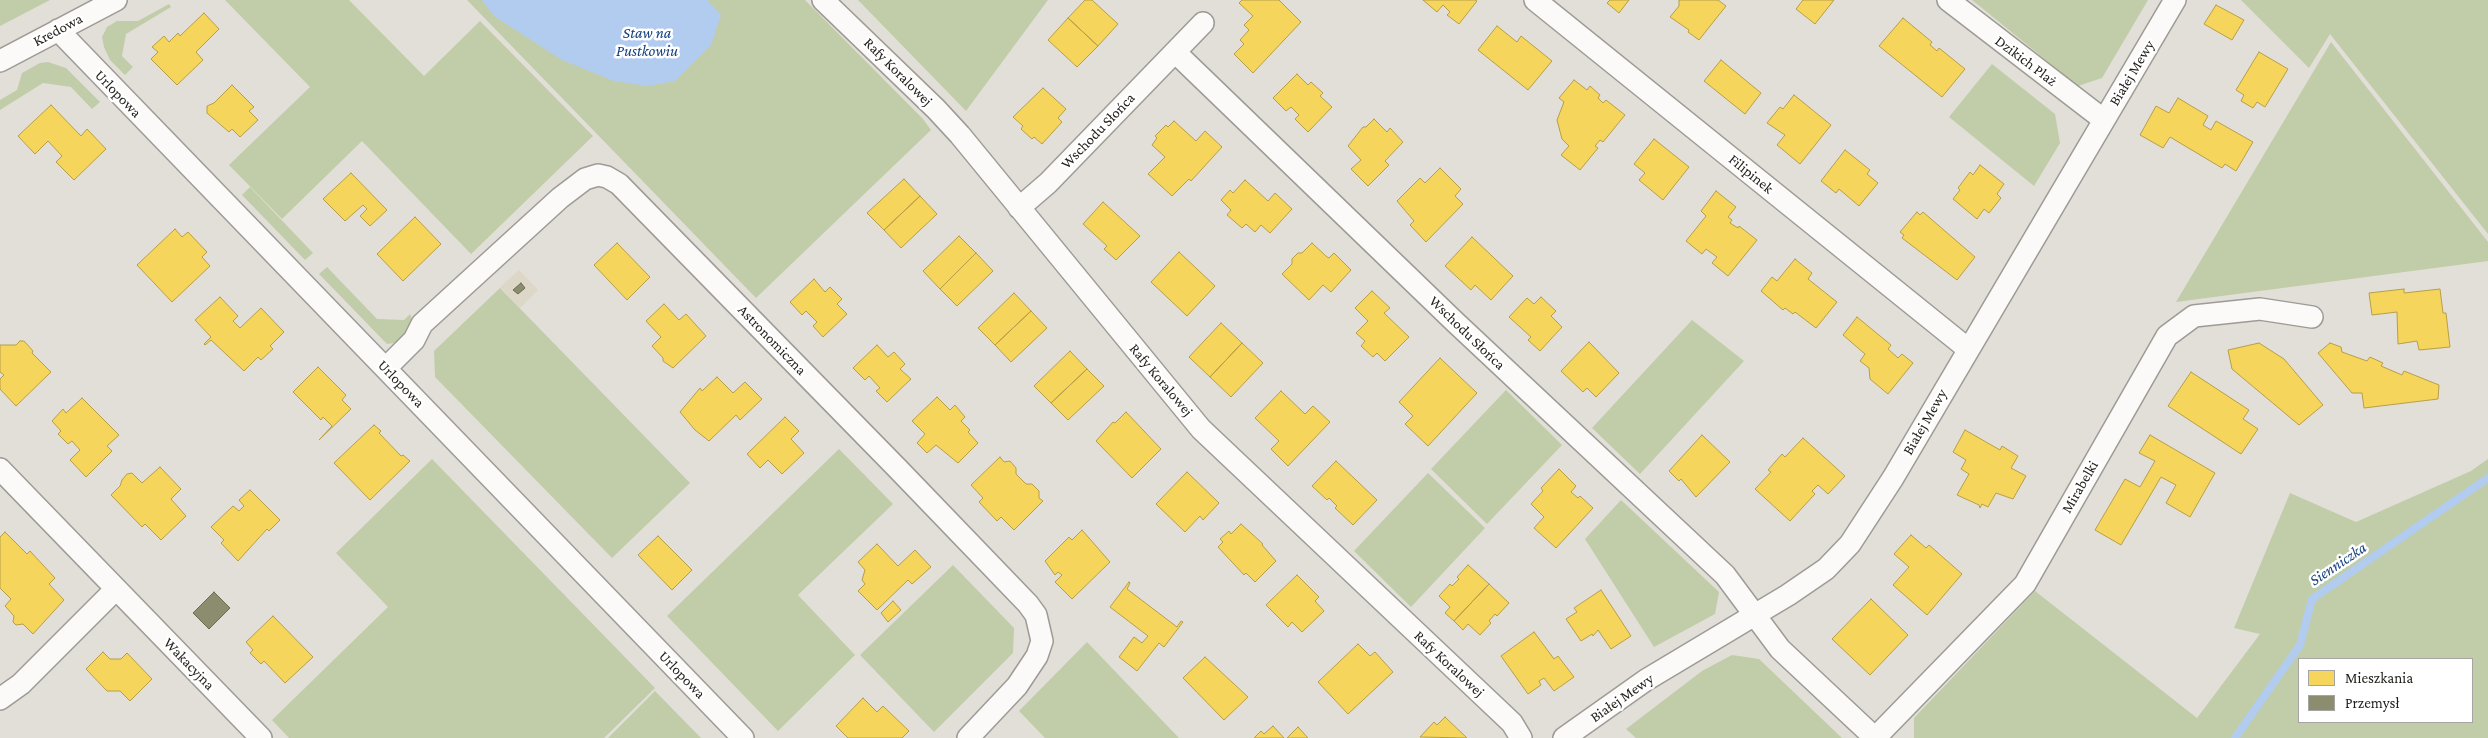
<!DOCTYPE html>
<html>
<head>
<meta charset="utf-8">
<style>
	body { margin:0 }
	#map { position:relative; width:2488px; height:738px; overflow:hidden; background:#e2dfd8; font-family:"Crimson Pro",serif }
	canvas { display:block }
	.legend { position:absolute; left:2298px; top:658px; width:175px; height:65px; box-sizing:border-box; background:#fff; border:1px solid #a6a5a3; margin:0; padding:6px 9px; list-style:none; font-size:15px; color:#201e19 }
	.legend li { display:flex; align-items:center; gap:10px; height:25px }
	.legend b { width:25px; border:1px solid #a6a5a3 }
</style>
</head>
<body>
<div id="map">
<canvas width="2488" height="738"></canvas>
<ul class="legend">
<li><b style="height:14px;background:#f6d55c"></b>Mieszkania</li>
<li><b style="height:14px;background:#8c8c6e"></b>Przemysł</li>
</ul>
</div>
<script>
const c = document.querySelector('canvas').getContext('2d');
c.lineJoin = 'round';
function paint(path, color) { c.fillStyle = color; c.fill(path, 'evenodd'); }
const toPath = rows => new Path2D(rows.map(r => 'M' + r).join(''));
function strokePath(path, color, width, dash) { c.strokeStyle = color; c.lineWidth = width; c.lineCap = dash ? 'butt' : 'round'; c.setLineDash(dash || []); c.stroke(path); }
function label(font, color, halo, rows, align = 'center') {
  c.font = font + ' "Crimson Pro",serif'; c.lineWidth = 5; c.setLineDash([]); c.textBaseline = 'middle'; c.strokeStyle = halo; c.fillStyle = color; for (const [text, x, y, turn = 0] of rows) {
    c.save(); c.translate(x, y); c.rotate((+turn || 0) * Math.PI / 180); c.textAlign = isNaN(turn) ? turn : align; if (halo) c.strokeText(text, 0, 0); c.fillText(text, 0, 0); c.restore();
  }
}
paint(toPath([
	[519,270,538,290,520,308,500,287]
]), '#ddd7c8');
paint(toPath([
	[0,0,50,0,0,26],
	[225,0,349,0,424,76,480,21,593,136,471,254,362,141,282,219,229,165,310,87],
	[467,0,805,0,923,119,931,130,756,298],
	[858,0,1048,0,966,111],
	[1972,0,2148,0,2102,78,2078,86],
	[2241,0,2488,0,2488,234,2330,34,2309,68],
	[169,4,171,7,126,34,122,56,133,67,125,75,110,60,104,47,102,37,107,27,117,21,138,21],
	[2331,42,2488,242,2488,261,2176,302],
	[48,62,66,68,100,102,92,109,71,87,43,83,0,110,0,100,17,90,22,73,40,63],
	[1992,64,2055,114,2060,143,2034,186,1949,117],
	[250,187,313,253,305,260,242,195],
	[327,267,377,319,404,320,410,314,413,322,404,335,394,343,387,344,319,274],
	[500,288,690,483,612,558,435,377,434,351],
	[1692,320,1744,361,1640,474,1592,428],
	[1506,390,1562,445,1487,524,1431,469],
	[839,449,893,504,798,595,855,655,778,731,667,616],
	[432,459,655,688,604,738,289,738,272,720,388,607,336,553],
	[2488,459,2488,738,1914,738,1914,718,2035,591,2197,718,2260,634,2234,628,2290,493,2356,522,2471,471],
	[2299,659,2472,659,2472,722,2299,722],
	[1428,473,1485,528,1411,607,1354,551],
	[1621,500,1719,592,1715,614,1654,647,1585,539],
	[953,565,1014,628,1013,653,934,732,860,655],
	[1087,642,1179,738,1045,738,1019,711],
	[1732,655,1759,659,1842,738,1636,738,1626,729,1702,671],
	[655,691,701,738,608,738]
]), '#c0cda8');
paint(toPath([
	[482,0,707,0,721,15,711,45,675,81,647,86,614,81,562,60,494,16]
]), '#b2ccf0');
const homes = toPath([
	[1085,0,1092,0,1118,24,1098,46,1068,18,1085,0],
	[1242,0,1279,0,1301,22,1253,73,1234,54,1244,44,1240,40,1249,30,1244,25,1253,16,1239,3,1242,0],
	[1423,0,1475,0,1477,1,1459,24,1447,15,1450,12,1443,5,1437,12,1423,0],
	[1610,0,1629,0,1619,13,1607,3,1610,0],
	[1679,0,1718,0,1726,6,1699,40,1688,32,1689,30,1670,17,1679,6,1679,0],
	[1803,0,1834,0,1815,24,1796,9,1803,0],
	[2216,5,2244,20,2232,40,2204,24,2216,5],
	[204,13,219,29,196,52,203,60,177,85,151,59,158,52,152,47,164,36,169,42,178,33,180,36,204,13],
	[1068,18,1098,46,1077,67,1048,40,1068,18],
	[1903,18,1932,42,1930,45,1937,51,1939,48,1965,69,1942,97,1879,46,1903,18],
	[1497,26,1517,42,1521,36,1552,61,1528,90,1478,50,1497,26],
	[2259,52,2288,69,2265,107,2257,102,2253,108,2241,101,2244,95,2236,90,2259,52],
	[1721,60,1761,93,1745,114,1704,81,1721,60],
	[1297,74,1308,85,1311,82,1323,93,1320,96,1332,107,1308,132,1295,119,1299,115,1291,107,1286,111,1273,98,1297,74],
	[1574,80,1587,90,1590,86,1600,95,1598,98,1603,103,1606,100,1625,115,1603,142,1600,140,1595,146,1598,148,1580,170,1561,155,1569,146,1562,139,1557,120,1564,102,1559,98,1574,80],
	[232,85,254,107,249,111,258,120,240,137,232,129,229,132,207,113,207,106,214,103,232,85],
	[1043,88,1066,109,1058,118,1062,122,1042,144,1034,137,1032,139,1021,129,1023,126,1013,117,1043,88],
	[1794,95,1831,125,1800,164,1777,145,1785,135,1767,123,1780,107,1783,109,1794,95],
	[2178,98,2208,116,2203,125,2211,130,2216,121,2253,142,2236,171,2225,164,2222,168,2170,137,2163,148,2140,135,2156,106,2169,113,2178,98],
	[51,105,81,136,87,129,106,149,74,180,56,162,62,156,48,141,35,154,18,136,51,105],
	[1374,119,1387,132,1390,128,1403,142,1385,161,1389,165,1368,186,1351,169,1361,160,1348,146,1363,127,1366,127,1374,119],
	[1174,121,1196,141,1205,131,1222,147,1191,181,1189,179,1172,196,1148,174,1165,157,1152,145,1157,138,1155,136,1166,125,1168,127,1174,121],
	[1654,139,1689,167,1663,200,1639,180,1645,173,1634,164,1654,139],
	[1845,150,1870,170,1867,174,1878,183,1859,206,1839,189,1836,193,1821,181,1845,150],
	[1980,165,2004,184,1997,194,2001,198,1989,213,1984,209,1977,219,1953,199,1960,190,1958,188,1970,172,1973,175,1980,165],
	[1440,168,1461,189,1455,196,1463,204,1426,242,1410,225,1414,221,1397,201,1420,178,1425,183,1440,168],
	[351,173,387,210,370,226,360,216,367,209,363,205,345,221,323,199,351,173],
	[904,179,920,196,884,230,867,213,904,179],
	[1245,180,1268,201,1275,193,1292,209,1270,233,1261,225,1255,232,1246,224,1242,228,1227,215,1231,210,1221,200,1230,190,1233,193,1245,180],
	[1716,191,1736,207,1728,217,1732,220,1730,223,1738,228,1739,226,1757,240,1728,276,1712,263,1717,257,1706,249,1702,254,1686,241,1706,216,1701,211,1716,191],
	[920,196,937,214,901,248,884,230,920,196],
	[1103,202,1140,236,1116,260,1104,249,1107,246,1083,224,1103,202],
	[1917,212,1920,215,1923,212,1975,257,1957,280,1902,238,1904,235,1900,232,1917,212],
	[415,217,441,244,403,281,377,254,415,217],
	[175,229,182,237,188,232,207,252,202,257,210,266,172,302,137,265,175,229],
	[959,236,976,253,940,289,923,271,959,236],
	[1472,237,1513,276,1491,300,1475,285,1471,290,1445,266,1472,237],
	[617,243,650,277,627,300,594,265,617,243],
	[1312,243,1327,257,1329,258,1334,253,1351,270,1331,292,1323,285,1309,300,1282,274,1292,264,1292,259,1298,253,1302,253,1312,243],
	[1179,252,1215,286,1187,316,1151,282,1179,252],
	[976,253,993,271,957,306,940,289,976,253],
	[1795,259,1812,273,1808,279,1837,302,1816,328,1795,312,1793,314,1785,308,1783,310,1761,291,1772,277,1777,281,1795,259],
	[814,279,825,292,830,287,842,299,837,304,847,314,823,337,813,326,817,322,806,311,802,315,790,302,814,279],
	[2404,289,2404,293,2440,289,2443,313,2446,313,2450,347,2419,350,2417,341,2398,344,2397,312,2372,315,2369,293,2404,289],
	[1372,291,1390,308,1384,313,1409,337,1385,361,1377,353,1373,357,1361,346,1365,341,1356,333,1368,321,1355,308,1372,291],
	[1014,293,1031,311,995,345,978,328,1014,293],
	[220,297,238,316,233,321,240,328,261,308,284,332,270,346,273,349,261,360,258,357,244,371,211,340,205,345,204,344,211,337,195,320,220,297],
	[1541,297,1556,311,1551,316,1562,327,1540,351,1528,340,1531,337,1509,317,1527,298,1534,304,1541,297],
	[664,304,679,320,686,314,706,336,673,368,663,361,663,358,652,346,661,337,646,321,664,304],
	[1031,311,1047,328,1011,362,995,345,1031,311],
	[1857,317,1891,345,1888,349,1898,358,1902,354,1913,363,1888,394,1870,379,1869,368,1860,361,1865,354,1843,335,1857,317],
	[1221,323,1242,343,1210,377,1189,357,1221,323],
	[20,341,24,341,33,351,32,353,51,372,16,406,0,389,0,379,4,375,0,372,0,345,16,345,20,341],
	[1589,342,1619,373,1596,397,1587,388,1583,392,1561,371,1589,342],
	[1242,343,1263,363,1231,397,1210,377,1242,343],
	[2259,343,2284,359,2323,405,2299,425,2232,369,2228,350,2259,343],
	[2330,343,2341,347,2342,352,2367,361,2370,357,2383,363,2381,366,2402,375,2404,371,2439,385,2438,399,2364,408,2362,393,2352,393,2318,353,2330,343],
	[877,345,888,357,894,352,905,364,900,369,911,379,887,402,876,391,880,388,869,376,865,380,853,368,877,345],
	[1070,351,1087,369,1051,403,1034,386,1070,351],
	[1440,358,1477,393,1428,446,1405,424,1413,416,1399,402,1440,358],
	[318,367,346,395,342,400,351,409,319,440,332,426,323,417,321,420,293,392,318,367],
	[1087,369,1104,386,1068,420,1051,403,1087,369],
	[2191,372,2249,410,2243,419,2258,429,2241,454,2168,406,2191,372],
	[717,377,733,393,745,382,762,399,740,420,736,415,709,441,695,430,680,412,700,388,702,391,717,377],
	[1281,391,1305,414,1313,406,1330,422,1288,466,1271,449,1279,441,1255,418,1281,391],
	[937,397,950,410,955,405,965,417,961,421,970,430,968,432,978,443,958,463,936,445,927,453,917,443,925,434,912,421,937,397],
	[82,398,119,435,107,446,112,451,86,477,70,460,80,450,72,441,68,444,58,434,61,431,52,421,63,409,66,413,82,398],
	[1126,412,1161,449,1132,478,1096,441,1113,422,1115,423,1126,412],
	[785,417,799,431,791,439,804,453,782,474,768,460,760,468,747,454,785,417],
	[374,425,381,431,379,433,401,456,403,455,410,461,370,500,334,463,374,425],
	[1965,430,2000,450,2002,446,2018,456,2011,468,2026,476,2013,499,1996,493,1988,507,1982,504,1980,508,1979,505,1957,495,1969,474,1961,469,1966,460,1953,452,1965,430],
	[1702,435,1730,462,1696,497,1681,479,1679,481,1669,471,1702,435],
	[2150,435,2215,473,2190,517,2166,503,2176,485,2161,477,2121,545,2095,530,2125,479,2140,487,2155,461,2139,453,2150,435],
	[1803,438,1845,476,1828,494,1818,485,1812,491,1815,494,1790,521,1755,489,1771,472,1768,470,1782,454,1785,457,1803,438],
	[1000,457,1004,462,1010,461,1016,468,1016,474,1026,484,1032,484,1039,491,1039,498,1043,501,1014,530,1001,517,997,521,979,502,983,498,971,485,1000,457],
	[1336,461,1377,500,1353,525,1335,508,1337,506,1329,498,1327,500,1312,486,1336,461],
	[160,467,181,489,171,499,186,516,161,540,145,524,142,527,111,495,120,486,122,480,127,474,132,473,142,483,160,467],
	[1559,469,1576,486,1571,492,1578,498,1580,496,1593,508,1556,548,1534,528,1544,517,1531,504,1543,491,1541,488,1559,469],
	[1187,472,1219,503,1203,520,1200,516,1185,532,1156,504,1187,472],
	[250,490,280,520,269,531,267,529,238,561,221,543,224,540,211,527,233,506,239,511,244,506,239,500,250,490],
	[1241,524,1263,544,1262,545,1276,561,1255,582,1246,573,1244,575,1218,547,1223,542,1220,539,1229,531,1231,534,1241,524],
	[1082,530,1110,562,1072,599,1055,582,1062,575,1058,572,1055,575,1045,561,1069,537,1072,540,1082,530],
	[5,532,27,554,30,551,55,578,49,584,64,600,33,634,23,624,16,625,13,622,14,616,5,606,11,599,0,588,0,537,5,532],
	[1911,535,1926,548,1929,545,1962,574,1927,615,1893,585,1909,567,1894,554,1911,535],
	[658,536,692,570,672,590,638,555,658,536],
	[877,544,898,566,915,550,931,567,912,584,908,580,877,610,858,591,865,584,862,580,865,570,858,562,877,544],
	[1468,565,1489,584,1454,621,1445,613,1450,607,1439,596,1450,584,1452,586,1459,579,1457,577,1468,565],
	[1297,575,1319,597,1315,601,1324,611,1302,632,1292,622,1288,627,1266,605,1297,575],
	[1129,582,1130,583,1127,589,1177,627,1181,621,1183,622,1164,647,1159,643,1137,671,1119,657,1134,637,1142,643,1148,636,1110,607,1129,582],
	[1489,584,1509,603,1497,616,1495,614,1489,621,1491,623,1480,635,1468,624,1463,630,1454,621,1489,584],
	[1601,590,1631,636,1611,649,1598,630,1593,636,1592,634,1581,641,1566,619,1577,612,1574,608,1601,590],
	[1871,599,1908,635,1870,675,1832,639,1871,599],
	[893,601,901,610,888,622,881,613,893,601],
	[273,616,313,657,285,683,264,661,261,664,250,653,253,650,246,642,273,616],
	[1534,632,1554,659,1558,656,1574,677,1554,691,1544,678,1539,681,1541,685,1528,694,1501,656,1534,632],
	[1358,644,1370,656,1375,652,1393,672,1348,714,1318,682,1358,644],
	[103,652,110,659,121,659,127,653,152,679,130,701,120,691,107,691,86,669,103,652],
	[1205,657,1248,697,1224,720,1183,678,1205,657],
	[863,698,877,712,883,706,909,731,902,738,848,738,836,726,863,698],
	[1445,717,1467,738,1420,737,1434,722,1437,725,1445,717],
	[1273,726,1284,738,1254,738,1261,731,1264,734,1273,726],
	[1298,727,1308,738,1287,738,1298,727]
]);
paint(homes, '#f6d55c');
strokePath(homes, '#b69e48', 1);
const industry = toPath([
	[521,283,525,288,518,294,513,290,521,283],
	[214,592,230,608,209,629,193,613,214,592]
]);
paint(industry, '#8c8c6e');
strokePath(industry, '#6c6b54', 1);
strokePath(toPath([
	[2235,738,2300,645,2312,599,2488,478]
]), '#b2ccf0', 8);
const street = toPath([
	[823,0,936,109,960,135,1201,429,1512,723,1521,738],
	[1535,0,1968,349],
	[1948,0,2104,120],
	[58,30,743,738],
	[1175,52,1455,322,1725,575,1780,649,1875,738,2025,584,2167,336,2194,316,2260,309,2312,317],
	[0,61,116,0],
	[1019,208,1048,183,1203,23],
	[386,368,414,340,422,324,560,198,585,179,598,175,607,177,619,184,899,470,1028,604,1036,615,1042,641,1037,656,1017,686,968,738],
	[0,469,261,738],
	[0,699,21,684,116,589],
	[1564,738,1646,680,1788,595,1826,569,1850,544,1893,478,2175,0]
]);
strokePath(street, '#9e9b96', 24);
strokePath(street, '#fbfaf9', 21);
label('15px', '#201e19', '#fff', [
	["Kredowa",58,30,-28],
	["Dzikich Plaż",2026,61,37],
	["Rafy Koralowej",898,72,45],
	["Białej Mewy",2132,73,-59],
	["Urlopowa",118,94,46],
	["Wschodu Słońca",1098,131,-46],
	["Filipinek",1751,174,39],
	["Wschodu Słońca",1467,333,44],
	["Astronomiczna",772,340,46],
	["Rafy Koralowej",1161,380,50],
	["Urlopowa",401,384,46],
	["Białej Mewy",1925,422,-60],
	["Mirabelki",2080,487,-60],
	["Wakacyjna",189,664,46],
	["Rafy Koralowej",1449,664,43],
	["Urlopowa",682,675,46],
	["Białej Mewy",1622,698,-35]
]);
label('italic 16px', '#14407d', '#fff', [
	["Staw na",647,33],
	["Pustkowiu",647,51],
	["Sienniczka",2338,564,-34]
]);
</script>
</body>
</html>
